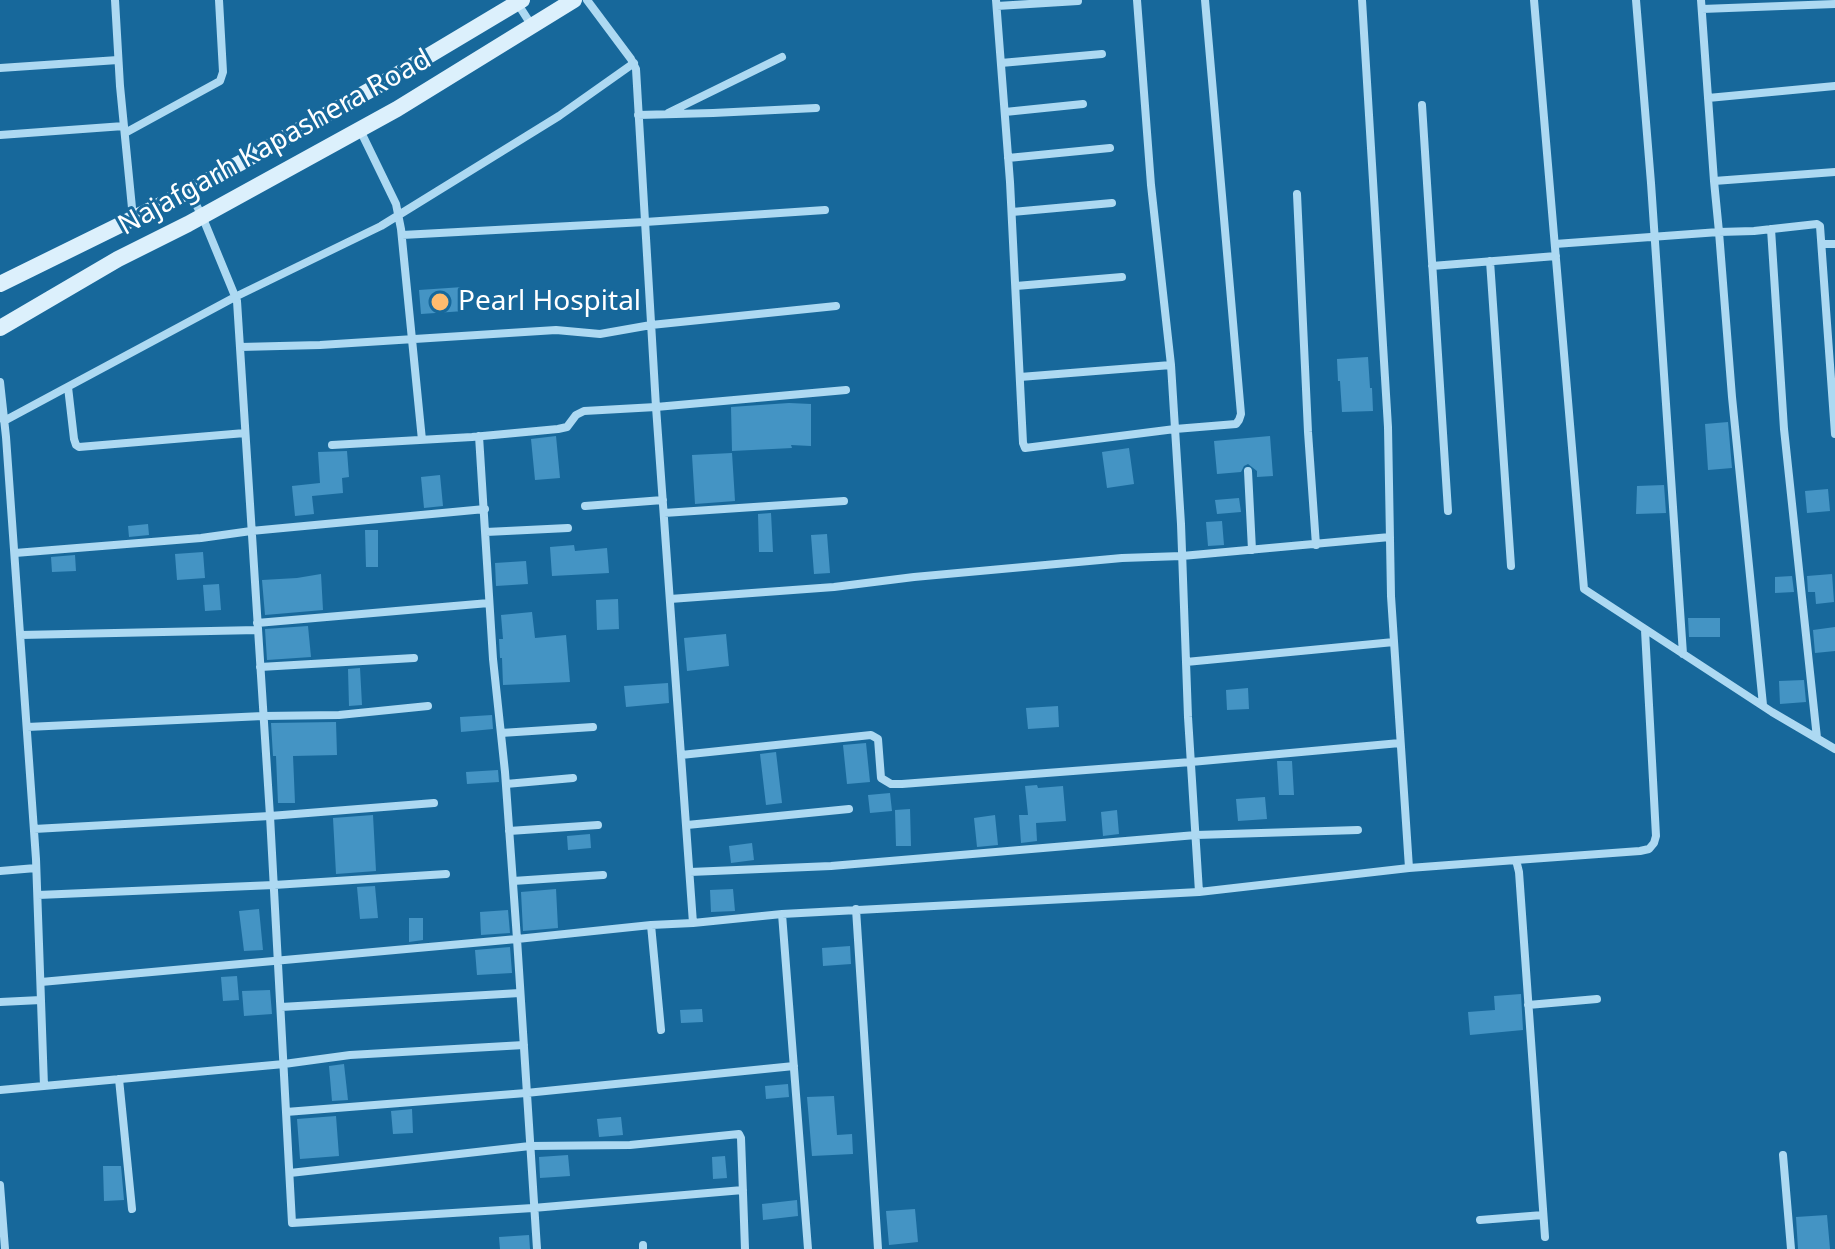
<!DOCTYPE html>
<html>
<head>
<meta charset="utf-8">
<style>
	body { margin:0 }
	canvas { display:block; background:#17689b }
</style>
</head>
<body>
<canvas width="1835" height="1249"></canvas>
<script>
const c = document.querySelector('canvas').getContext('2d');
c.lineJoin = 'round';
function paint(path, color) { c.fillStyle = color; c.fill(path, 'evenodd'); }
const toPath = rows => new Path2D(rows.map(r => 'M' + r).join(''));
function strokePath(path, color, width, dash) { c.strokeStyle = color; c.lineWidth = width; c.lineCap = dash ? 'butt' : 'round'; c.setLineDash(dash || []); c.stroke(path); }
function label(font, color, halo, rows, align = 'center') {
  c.font = font + ' "Noto Sans",sans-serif'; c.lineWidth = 6; c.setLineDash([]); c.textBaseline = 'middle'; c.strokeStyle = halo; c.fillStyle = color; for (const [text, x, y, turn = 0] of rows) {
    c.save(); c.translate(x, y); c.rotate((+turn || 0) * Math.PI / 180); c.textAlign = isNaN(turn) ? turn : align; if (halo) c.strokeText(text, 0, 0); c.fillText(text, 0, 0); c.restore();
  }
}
paint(toPath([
	[463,287,464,311,421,314,419,290],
	[1368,357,1370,388,1372,388,1373,411,1342,412,1340,381,1338,381,1337,359],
	[789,403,811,404,811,446,791,445,792,448,732,451,731,407],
	[1728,422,1732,468,1708,470,1705,424],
	[556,436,560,478,535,480,531,439],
	[1270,436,1273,476,1257,477,1257,471,1248,464,1244,466,1241,472,1217,474,1214,441],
	[1129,448,1134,484,1107,488,1102,452],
	[347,451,349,477,342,478,343,493,312,496,314,514,295,516,292,486,320,483,318,452],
	[732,453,735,501,695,504,692,455],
	[440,475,443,506,424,508,421,477],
	[1664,485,1666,513,1636,514,1637,486],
	[1828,489,1830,511,1807,513,1805,491],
	[1239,498,1241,512,1217,514,1215,500],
	[771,513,773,552,759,552,758,514],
	[1222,521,1224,545,1208,546,1206,522],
	[148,524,149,535,129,537,128,526],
	[365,530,378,530,378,567,366,567],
	[827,534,830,573,814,574,811,535],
	[574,545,575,551,607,548,609,573,552,576,550,547],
	[203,552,205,578,177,580,175,554],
	[75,555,76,571,52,572,51,557],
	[526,561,528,584,496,586,495,563],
	[321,574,323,610,265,615,262,580,297,578],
	[1832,574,1834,602,1816,604,1815,592,1808,592,1807,576],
	[1792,576,1794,592,1775,593,1775,577],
	[219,584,221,610,205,611,203,585],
	[618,599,619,629,597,630,596,600],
	[532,612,535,638,566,635,570,682,503,685,502,658,500,658,499,639,503,639,501,615],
	[1688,618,1720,618,1720,637,1689,637],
	[308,626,311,657,267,660,265,629],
	[1835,627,1835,651,1815,653,1813,630],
	[726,634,729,666,687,671,684,638],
	[360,668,362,705,349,706,348,669],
	[1804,680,1806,702,1780,704,1779,681],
	[668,683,669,703,626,707,624,686],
	[1248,688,1249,709,1227,710,1226,690],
	[1058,706,1059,727,1028,729,1026,708],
	[492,715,493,729,461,732,460,717],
	[336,722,337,755,293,756,295,803,278,803,276,756,273,756,271,723],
	[866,743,870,782,847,784,843,745],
	[776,752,782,803,766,805,760,754],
	[1277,761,1292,761,1294,795,1279,795],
	[498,770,499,782,467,784,466,772],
	[1037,785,1038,788,1063,786,1066,821,1036,823,1037,841,1021,843,1019,815,1028,815,1025,786],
	[890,793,892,811,870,813,868,795],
	[1265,797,1267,819,1238,821,1236,799],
	[910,809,911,846,896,846,895,810],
	[1117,810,1119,834,1103,836,1101,812],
	[373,815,376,871,336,874,333,818],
	[995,815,998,845,977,847,974,818],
	[590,834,591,848,568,850,567,836],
	[752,843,754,860,731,863,729,846],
	[375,886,378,918,360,919,357,887],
	[556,889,558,928,523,931,521,892],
	[733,889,735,911,711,912,710,890],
	[259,909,263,950,244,951,239,911],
	[508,910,510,933,481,935,480,912],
	[409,918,423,918,423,940,409,942],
	[850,946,851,964,823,966,822,948],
	[510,947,512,973,477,975,475,950],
	[237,976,239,1000,223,1001,221,977],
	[270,990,272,1014,244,1016,242,991],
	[1521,994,1523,1030,1470,1035,1468,1012,1495,1010,1494,996],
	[702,1009,703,1022,681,1023,680,1010],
	[344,1064,348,1100,332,1101,329,1066],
	[788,1084,789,1097,766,1099,765,1086],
	[834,1096,837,1135,852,1134,853,1154,812,1156,807,1097],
	[412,1109,413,1133,393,1134,391,1111],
	[336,1116,339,1156,300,1159,297,1119],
	[621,1117,623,1135,599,1137,597,1119],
	[568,1155,570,1176,540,1178,539,1157],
	[725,1156,727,1178,713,1179,712,1157],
	[103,1166,121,1166,124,1200,104,1201],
	[797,1200,798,1216,763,1220,762,1204],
	[915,1209,918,1242,889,1245,886,1211],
	[1827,1215,1830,1249,1798,1249,1796,1217],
	[529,1235,530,1249,500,1249,499,1237]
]), '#4494c4');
strokePath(toPath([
	[115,0,120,86,133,218],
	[587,0,631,59,636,69,656,407,693,923],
	[996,0,1010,182,1023,443,1025,448,1175,429,1236,424,1239,420,1241,414,1205,0],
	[1362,0,1388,427,1391,596,1409,868],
	[1534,0,1584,589,1772,712,1835,749],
	[1636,0,1651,183,1683,654],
	[1701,0,1714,181,1719,232,1754,231,1817,224,1820,226,1835,434],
	[516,1,532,26],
	[997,6,1078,1],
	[1702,9,1835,4],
	[1001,63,1102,54],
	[0,68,118,60],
	[1708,98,1835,86],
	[1422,105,1448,511],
	[1005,112,1083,104],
	[668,113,782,57],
	[638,115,713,113,816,108],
	[360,130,396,204,401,229,422,440],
	[125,133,220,81,223,72,219,0],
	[0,135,124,126],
	[1008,158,1110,148],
	[1714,181,1835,172],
	[189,191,202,216,237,301,270,816,434,803],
	[1297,194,1308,432,1316,545],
	[1012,212,1112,203],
	[1771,229,1784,429,1817,738],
	[402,235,645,222,825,210],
	[1555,244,1719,232,1732,397,1763,705],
	[1822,244,1835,244],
	[1490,261,1511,566],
	[1432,266,1556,256],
	[1016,286,1122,277],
	[240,347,320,345,556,330,600,334,651,325,836,306],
	[1020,377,1171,365],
	[0,382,6,437,36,859,44,1086],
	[68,387,74,439,76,445,79,447,245,433],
	[4,421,235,297,381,226,559,116,634,63],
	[332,445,472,437,558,429,567,427,576,415,584,411,656,407,846,390],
	[1248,471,1252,550],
	[585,506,663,500],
	[664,513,844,501],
	[486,532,568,528],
	[15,553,201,538,251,531,485,509],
	[670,599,834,587,914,577,1122,558,1182,556,1390,537],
	[257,623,489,603],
	[20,635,258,630],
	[1186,662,1394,642],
	[260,667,414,658],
	[27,727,263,716,339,715,428,706],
	[501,733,593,727],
	[681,755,871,735,878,739,881,778,891,784,902,784,1191,762,1400,743],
	[506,784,573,778],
	[687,825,849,809],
	[34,829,270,816,292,1223,533,1208,743,1190],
	[509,831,598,825],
	[1516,860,1640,851,1649,849,1654,843,1656,836,1645,630],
	[0,871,36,868],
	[690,872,831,866,1196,835,1358,830],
	[513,881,603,875],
	[1199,892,1409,868,1516,860,1519,872,1545,1237],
	[38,895,274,885,446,874],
	[856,909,878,1249],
	[782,914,808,1249],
	[651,925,661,1030],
	[41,982,517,939,505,772,493,659,479,436],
	[0,1002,41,1000],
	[1528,1005,1597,999],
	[281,1007,520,993],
	[119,1079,132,1209],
	[0,1090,284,1064,350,1055,524,1045],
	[286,1112,526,1093,794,1066],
	[1783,1155,1791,1249],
	[290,1173,530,1146,630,1145,739,1134,741,1138,745,1249],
	[0,1185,5,1249],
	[1480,1220,1543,1215],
	[643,1245,643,1249],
	[537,1249,517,939,651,925,693,923,782,914,1199,892,1188,717,1181,524,1171,365,1151,185,1137,0]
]), '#add9f2', 8);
strokePath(toPath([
	[0,284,179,196,242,162,388,80,522,0],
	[0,328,118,259,188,224,397,109,574,0]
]), '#dcf0fc', 16);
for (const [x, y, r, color] of [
	[440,302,10,"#ffbb6e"]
]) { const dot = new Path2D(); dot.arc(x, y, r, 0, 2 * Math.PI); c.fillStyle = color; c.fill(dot); strokePath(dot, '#17689b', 3); }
label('28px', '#fff', '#17689b', [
	["Najafgarh Kapashera Road",275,143,-29]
]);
label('28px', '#fff', '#17689b', [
	["Pearl Hospital",458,302]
], 'left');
</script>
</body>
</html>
